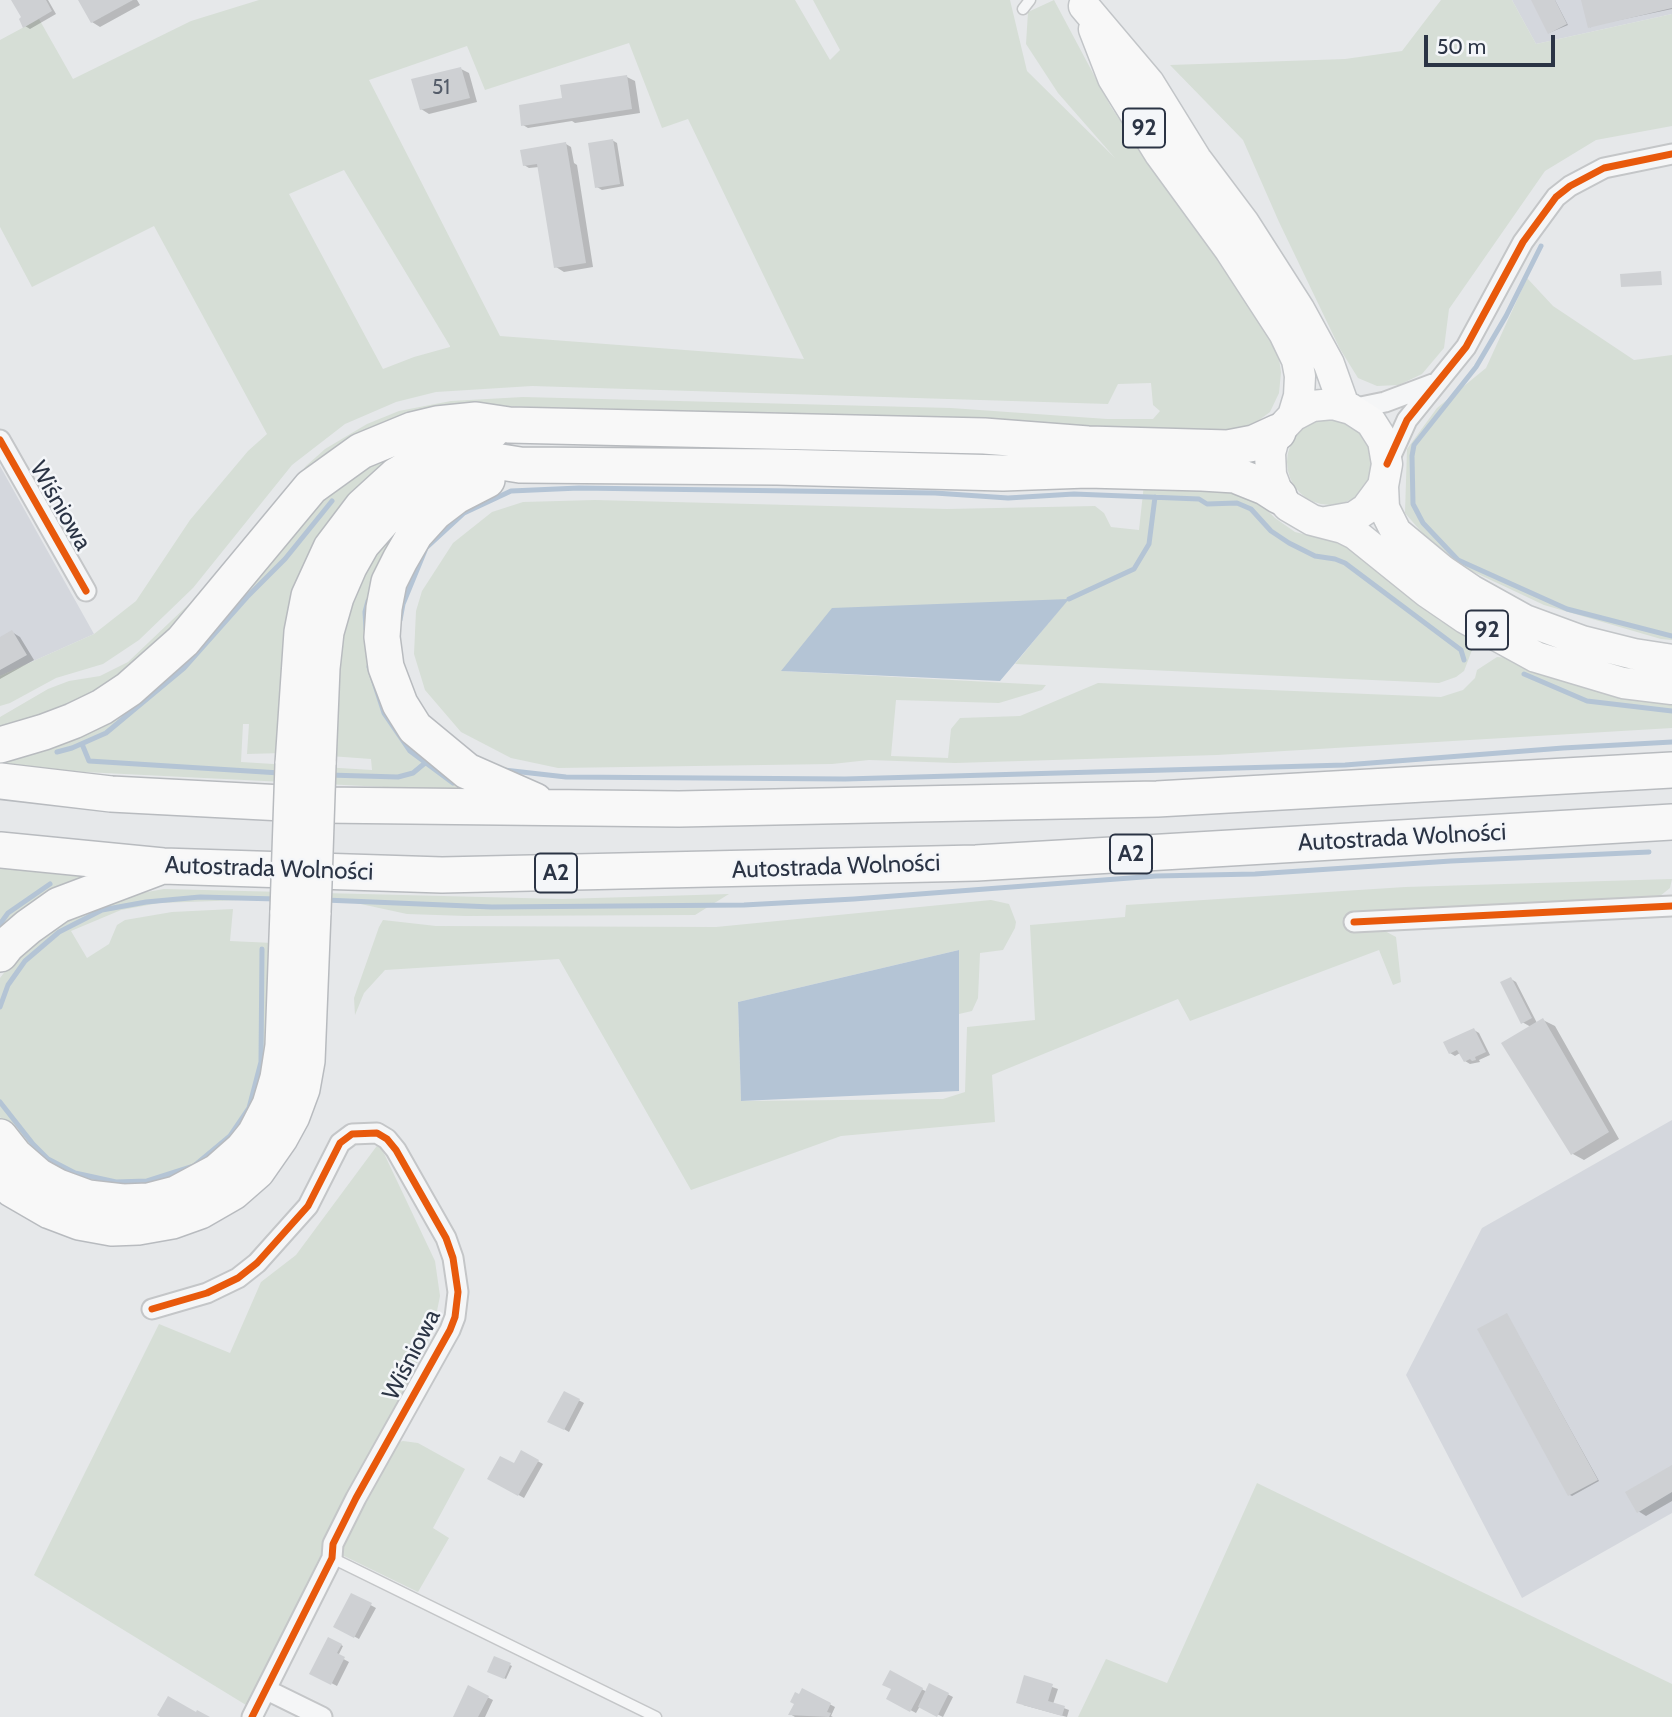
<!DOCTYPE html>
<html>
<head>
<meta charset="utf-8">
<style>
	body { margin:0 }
	#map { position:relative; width:1672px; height:1717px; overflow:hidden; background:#e6e8ea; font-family:Cabin,sans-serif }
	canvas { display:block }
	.scale { position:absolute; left:1424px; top:35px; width:131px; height:32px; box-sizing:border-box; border:4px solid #2b3445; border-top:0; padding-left:9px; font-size:21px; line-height:24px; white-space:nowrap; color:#2b3445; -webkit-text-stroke:5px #f4f6f9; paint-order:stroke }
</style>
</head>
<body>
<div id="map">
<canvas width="1672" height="1717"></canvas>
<div class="scale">50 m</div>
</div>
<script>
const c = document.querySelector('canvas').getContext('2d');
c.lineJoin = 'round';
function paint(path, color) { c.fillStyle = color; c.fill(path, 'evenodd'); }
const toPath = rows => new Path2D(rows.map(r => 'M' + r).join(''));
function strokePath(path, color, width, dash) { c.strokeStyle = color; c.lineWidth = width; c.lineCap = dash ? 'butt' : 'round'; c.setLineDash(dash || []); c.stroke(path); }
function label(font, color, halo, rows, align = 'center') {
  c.font = font + ' Cabin,sans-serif'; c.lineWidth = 5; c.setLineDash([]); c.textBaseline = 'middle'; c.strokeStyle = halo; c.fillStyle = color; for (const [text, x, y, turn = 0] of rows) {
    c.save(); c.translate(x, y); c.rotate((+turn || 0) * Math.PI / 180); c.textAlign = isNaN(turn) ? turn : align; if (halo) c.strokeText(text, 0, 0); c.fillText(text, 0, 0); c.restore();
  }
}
paint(toPath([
	[1512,0,1672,0,1672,14,1536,44],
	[0,466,94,634,0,676],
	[1672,1120,1672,1513,1522,1598,1406,1375,1482,1228]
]), '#d4d7dd');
paint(toPath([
	[259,0,795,0,830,60,840,50,813,0,1010,0,1027,71,1115,158,1058,93,1026,44,1028,12,1054,0,1111,107,1145,158,1235,282,1278,352,1281,372,1279,393,1270,412,1243,432,1071,428,983,418,497,406,396,420,173,633,111,686,35,723,0,731,0,717,48,689,69,681,100,676,128,662,190,603,306,466,325,449,367,424,399,411,451,401,523,397,951,408,1107,419,1153,419,1160,411,1153,405,1151,383,1118,384,1108,404,532,386,436,392,396,402,345,424,292,465,193,588,139,640,103,664,56,678,10,703,0,706,0,676,94,634,136,601,190,520,248,451,267,434,154,226,32,287,0,227,0,40,39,19,73,79,191,21],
	[629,43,662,128,688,119,804,359,500,336,369,80,467,46,485,90],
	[344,170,450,346,450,347,414,357,383,369,289,194],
	[1441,0,1512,0,1536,44,1672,14,1672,126,1596,140,1545,171,1449,309,1444,348,1422,374,1399,385,1377,386,1358,378,1340,349,1279,222,1243,140,1170,65,1345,59,1402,51],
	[1527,278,1553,306,1634,360,1672,355,1672,640,1661,639,1544,605,1444,558,1405,513,1407,449,1437,408,1486,368],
	'1287 462a43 43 0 1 1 86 0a43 43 0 1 1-86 0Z',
	[453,433,391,467,283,753,247,754,249,724,243,724,241,762,372,770,371,759,330,756,339,630,373,547,429,505,375,661,484,792,64,771,0,764,0,755,55,741,353,469],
	[1144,484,1240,489,1255,498,1275,518,1295,532,1328,540,1352,549,1439,620,1463,633,1472,650,1464,671,1456,677,1439,683,1015,664,1068,599,782,671,1046,685,1042,690,999,703,896,700,891,756,948,758,951,729,960,718,1020,716,1098,683,1441,697,1463,690,1475,678,1477,670,1497,657,1514,658,1672,700,1672,728,1217,755,955,763,869,760,832,764,558,768,511,758,461,732,425,690,414,654,416,611,422,591,453,543,492,512,523,502,595,500,947,509,1095,506,1104,513,1111,527,1139,530],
	[0,867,111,876,0,941],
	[1672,879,1670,888,1655,900,1383,930,1396,937,1401,982,1393,985,1379,950,1190,1021,1178,999,992,1075,995,1122,841,1136,691,1190,559,959,385,970,364,993,355,1015,354,998,379,927,383,920,436,926,716,927,991,900,1009,904,1016,922,1015,928,1003,950,980,953,978,998,972,1011,959,1014,959,950,738,1002,741,1101,943,1099,965,1092,967,1027,1035,1020,1030,925,1125,917,1126,905,1405,887],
	[164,889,562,899,729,894,695,915,466,916,407,914,342,900,271,899,159,903,121,910,71,931,87,958,109,944,117,925,125,920,172,912,233,909,230,941,273,943,269,1067,239,1135,175,1182,92,1186,24,1150,0,1117,0,978,22,949,62,917,124,896],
	[379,1143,435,1261,440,1296,433,1331,246,1705,34,1575,159,1324,230,1353,261,1282,296,1255],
	[403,1441,418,1443,465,1469,433,1528,449,1538,418,1592,338,1553,392,1444],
	[1257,1483,1672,1684,1672,1717,1078,1717,1106,1659,1167,1683]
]), '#d6ded6');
paint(toPath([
	[1069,599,1000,681,781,671,832,608],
	[959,950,959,1091,741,1101,738,1002]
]), '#b4c4d5');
paint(toPath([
	[13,0,48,0,56,14,30,29,25,26,24,18],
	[80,0,137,0,140,5,100,27,92,22],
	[1533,0,1555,0,1568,25,1549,33],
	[1582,0,1672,0,1672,9,1591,26,1591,28],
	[461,69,469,73,477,102,429,114,421,109],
	[627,77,635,81,640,113,575,123,572,121,528,128,523,125,564,100],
	[612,140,617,143,624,186,602,190,597,187],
	[566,144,571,147,574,163,577,165,593,267,564,272,556,267,539,167,529,168,524,165],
	[12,632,20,637,34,660,0,679,0,639],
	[1511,979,1516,982,1537,1023,1543,1020,1555,1026,1619,1139,1584,1160,1573,1154,1531,1027,1522,1022],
	[1474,1030,1479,1033,1490,1055,1479,1060,1480,1062,1470,1064,1465,1061,1460,1053,1455,1056,1450,1053],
	[1507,1315,1599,1481,1572,1496,1570,1495],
	[565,1393,584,1403,569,1432,550,1421],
	[521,1452,543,1464,524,1498,490,1479,515,1465],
	[1672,1467,1672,1501,1646,1516,1638,1511],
	[352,1595,376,1608,359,1639,335,1626],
	[329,1639,343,1646,338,1656,349,1662,337,1686,312,1673],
	[495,1658,512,1666,506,1679,489,1671],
	[891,1672,927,1692,930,1685,953,1697,943,1717,920,1706,916,1713,888,1698,893,1689],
	[1026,1678,1058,1689,1053,1704,1069,1710,1067,1717,1023,1705],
	[469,1688,493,1700,485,1717,455,1717],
	[803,1690,835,1707,831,1716,833,1717,795,1717,790,1714]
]), '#0003');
strokePath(toPath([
	[1541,246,1506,316,1476,367,1414,445,1412,456,1413,504,1423,523,1458,560,1567,609,1672,636],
	[1069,599,1134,569,1149,544,1155,497],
	[400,620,403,604,426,548,464,513,511,491,579,488,935,493,1008,498,1074,494,1199,499,1207,504,1237,503,1251,509,1271,531,1289,543,1315,556,1335,559,1345,563,1461,650,1464,660],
	[366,629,365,612,368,601],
	[369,667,384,713,410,751,453,783],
	[1524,674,1587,701,1672,711],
	[82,744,89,761,280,773],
	[57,752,72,748,106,733,184,668,247,597,285,559,332,501],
	[504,770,566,777,845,779,1345,765,1563,748,1672,742],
	[328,775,398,777,413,773,425,763],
	[325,900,492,907,744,905,854,899,1156,876,1255,874,1451,861,1649,852],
	[0,924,8,913,50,884],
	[0,1007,8,985,25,961,59,932,102,910,146,902,200,897,277,899],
	[0,1102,33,1144,48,1159,75,1173,116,1182,147,1181,194,1166,230,1136,249,1108,261,1062,262,949]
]), '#b4c4d5', 5);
paint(toPath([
	[11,0,46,0,52,11,23,28,19,19,21,17],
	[78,0,133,0,91,23],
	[1531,0,1555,0,1567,24,1548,34],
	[1581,0,1672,0,1672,8,1588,28],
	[461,67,470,98,420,110,411,79],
	[627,75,632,109,521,126,519,105,562,98,560,85],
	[613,139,620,184,595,188,588,143],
	[566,142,586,263,554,268,537,164,523,166,520,150],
	[1661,271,1662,285,1621,287,1620,274],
	[12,630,27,655,0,670,0,637],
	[1511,977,1532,1018,1521,1024,1500,982],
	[1543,1018,1609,1132,1571,1155,1501,1043],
	[1474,1028,1486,1052,1475,1057,1476,1060,1472,1061,1470,1059,1464,1062,1457,1050,1449,1054,1443,1042],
	[1507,1313,1598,1480,1568,1496,1477,1329],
	[564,1391,580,1399,564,1430,547,1422],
	[521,1450,539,1460,518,1496,487,1479,500,1456,514,1463],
	[1672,1465,1672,1492,1637,1513,1625,1492],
	[351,1593,372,1603,354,1638,333,1627],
	[328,1637,342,1644,337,1653,345,1657,331,1685,309,1674],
	[494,1656,511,1663,504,1679,487,1672],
	[890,1670,923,1688,910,1712,886,1699,891,1689,882,1685],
	[1024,1675,1053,1684,1048,1701,1065,1706,1062,1716,1016,1703],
	[929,1683,949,1693,937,1717,918,1707],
	[468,1685,489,1696,478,1717,453,1717],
	[802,1688,831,1703,827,1712,831,1713,829,1717,788,1715,794,1704,790,1702,795,1692,799,1694],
	[168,1696,196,1712,197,1710,210,1717,160,1717,157,1715]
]), '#ced0d3');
const service = toPath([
	[1023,9,1030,0],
	[332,1558,656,1717]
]);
const minor = toPath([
	[1351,409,1385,402,1433,384],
	[0,440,86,591],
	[1389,460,1407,420,1466,347,1523,242,1556,197,1570,186,1604,168,1672,154],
	[1354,922,1672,906],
	[152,1309,207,1293,238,1278,257,1263,308,1206,340,1143,352,1134,377,1133,387,1139,396,1150,446,1238,453,1258,458,1292,455,1317,450,1330,356,1498,333,1544,332,1558,252,1717],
	[267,1690,322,1717]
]);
const primary = toPath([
	[1084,6,1149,83,1196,159,1244,223,1299,309,1329,364,1344,406],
	[1094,29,1113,78,1160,154,1230,250,1284,333,1297,360,1300,376,1299,396,1293,416],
	[1383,486,1384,508,1396,532,1443,571,1471,590,1525,620,1582,641,1634,654,1672,660],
	[1326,522,1354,517,1366,509,1383,486,1387,464,1383,441,1371,422,1351,409,1333,404,1312,406,1293,416,1278,432,1273,442,1270,453,1271,475,1279,496,1288,506,1312,520,1343,528,1355,534,1427,592,1465,618,1536,657,1623,683,1672,689]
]);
const motorway = toPath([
	[487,480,456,496,435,512,415,534,400,560,389,582,384,608,382,637,386,667,400,704,415,728,467,771,535,801],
	[0,745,44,732,73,721,102,707,129,689,183,641,311,487,361,451,412,430,437,424,476,420,509,425,984,436,1088,444,1228,448,1254,443,1278,432],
	[293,764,302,632,309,596,331,548,362,507,397,475,438,451,492,431],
	[318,764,322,668,326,632,336,597,349,567,362,544,391,511,421,489,468,467,501,462,520,465,777,467,1003,473,1087,470,1202,473,1235,475,1265,487,1279,496],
	[0,781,111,794,321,805,679,809,1157,799,1672,770],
	[0,850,163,866,442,875,976,863,1672,822],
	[0,954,7,945,28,927,59,905,157,868],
	[0,1137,15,1156,38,1176,58,1187,88,1198,123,1202,149,1201,176,1194,217,1172,243,1149,255,1134,270,1105,278,1078,283,1046,288,911],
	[0,1179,12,1189,50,1211,79,1222,112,1228,138,1227,172,1221,200,1211,233,1192,257,1171,280,1138,292,1116,302,1089,307,1061,313,912]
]);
strokePath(service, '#c4c6c8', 13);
strokePath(minor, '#c4c6c8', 23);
strokePath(primary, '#c2c5c8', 33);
strokePath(motorway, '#b8bbbf', 38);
strokePath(service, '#f5f6f7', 10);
strokePath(minor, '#f5f6f7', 19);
strokePath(primary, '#f8f8f8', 30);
strokePath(motorway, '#f8f8f8', 35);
const motorwayBridge = toPath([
	[288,911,293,764],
	[313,912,318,764]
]);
strokePath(motorwayBridge, '#b8bbbf', 38, []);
strokePath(motorwayBridge, '#f8f8f8', 35);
strokePath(toPath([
	[0,440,86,591],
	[1387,464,1407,420,1466,347,1523,242,1556,197,1570,186,1604,168,1672,154],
	[1354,922,1672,906],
	[152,1309,207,1293,238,1278,257,1263,308,1206,340,1143,352,1134,377,1133,387,1139,396,1150,446,1238,453,1258,458,1292,455,1317,450,1330,356,1498,333,1544,332,1558,252,1717]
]), '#e8590c', 7);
label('21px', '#545c69', null, [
	["51",441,88]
]);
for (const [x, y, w] of [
	[1144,128,42],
	[1487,630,42],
	[1131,854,42],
	[556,873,42]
]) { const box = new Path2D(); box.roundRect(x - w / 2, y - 19.5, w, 39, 5); c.fillStyle = '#f4f6f9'; c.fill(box); strokePath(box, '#2b3445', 2); }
label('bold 23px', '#2b3445', null, [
	["92",1144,128],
	["92",1487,630],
	["A2",1131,854],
	["A2",556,873]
]);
label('24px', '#2b3445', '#f4f6f9', [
	["Wiśniowa",60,506,60],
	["Autostrada Wolności",1402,838,-3],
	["Autostrada Wolności",836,867,-2],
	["Autostrada Wolności",269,869,2],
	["Wiśniowa",412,1355,-63]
]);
</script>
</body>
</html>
